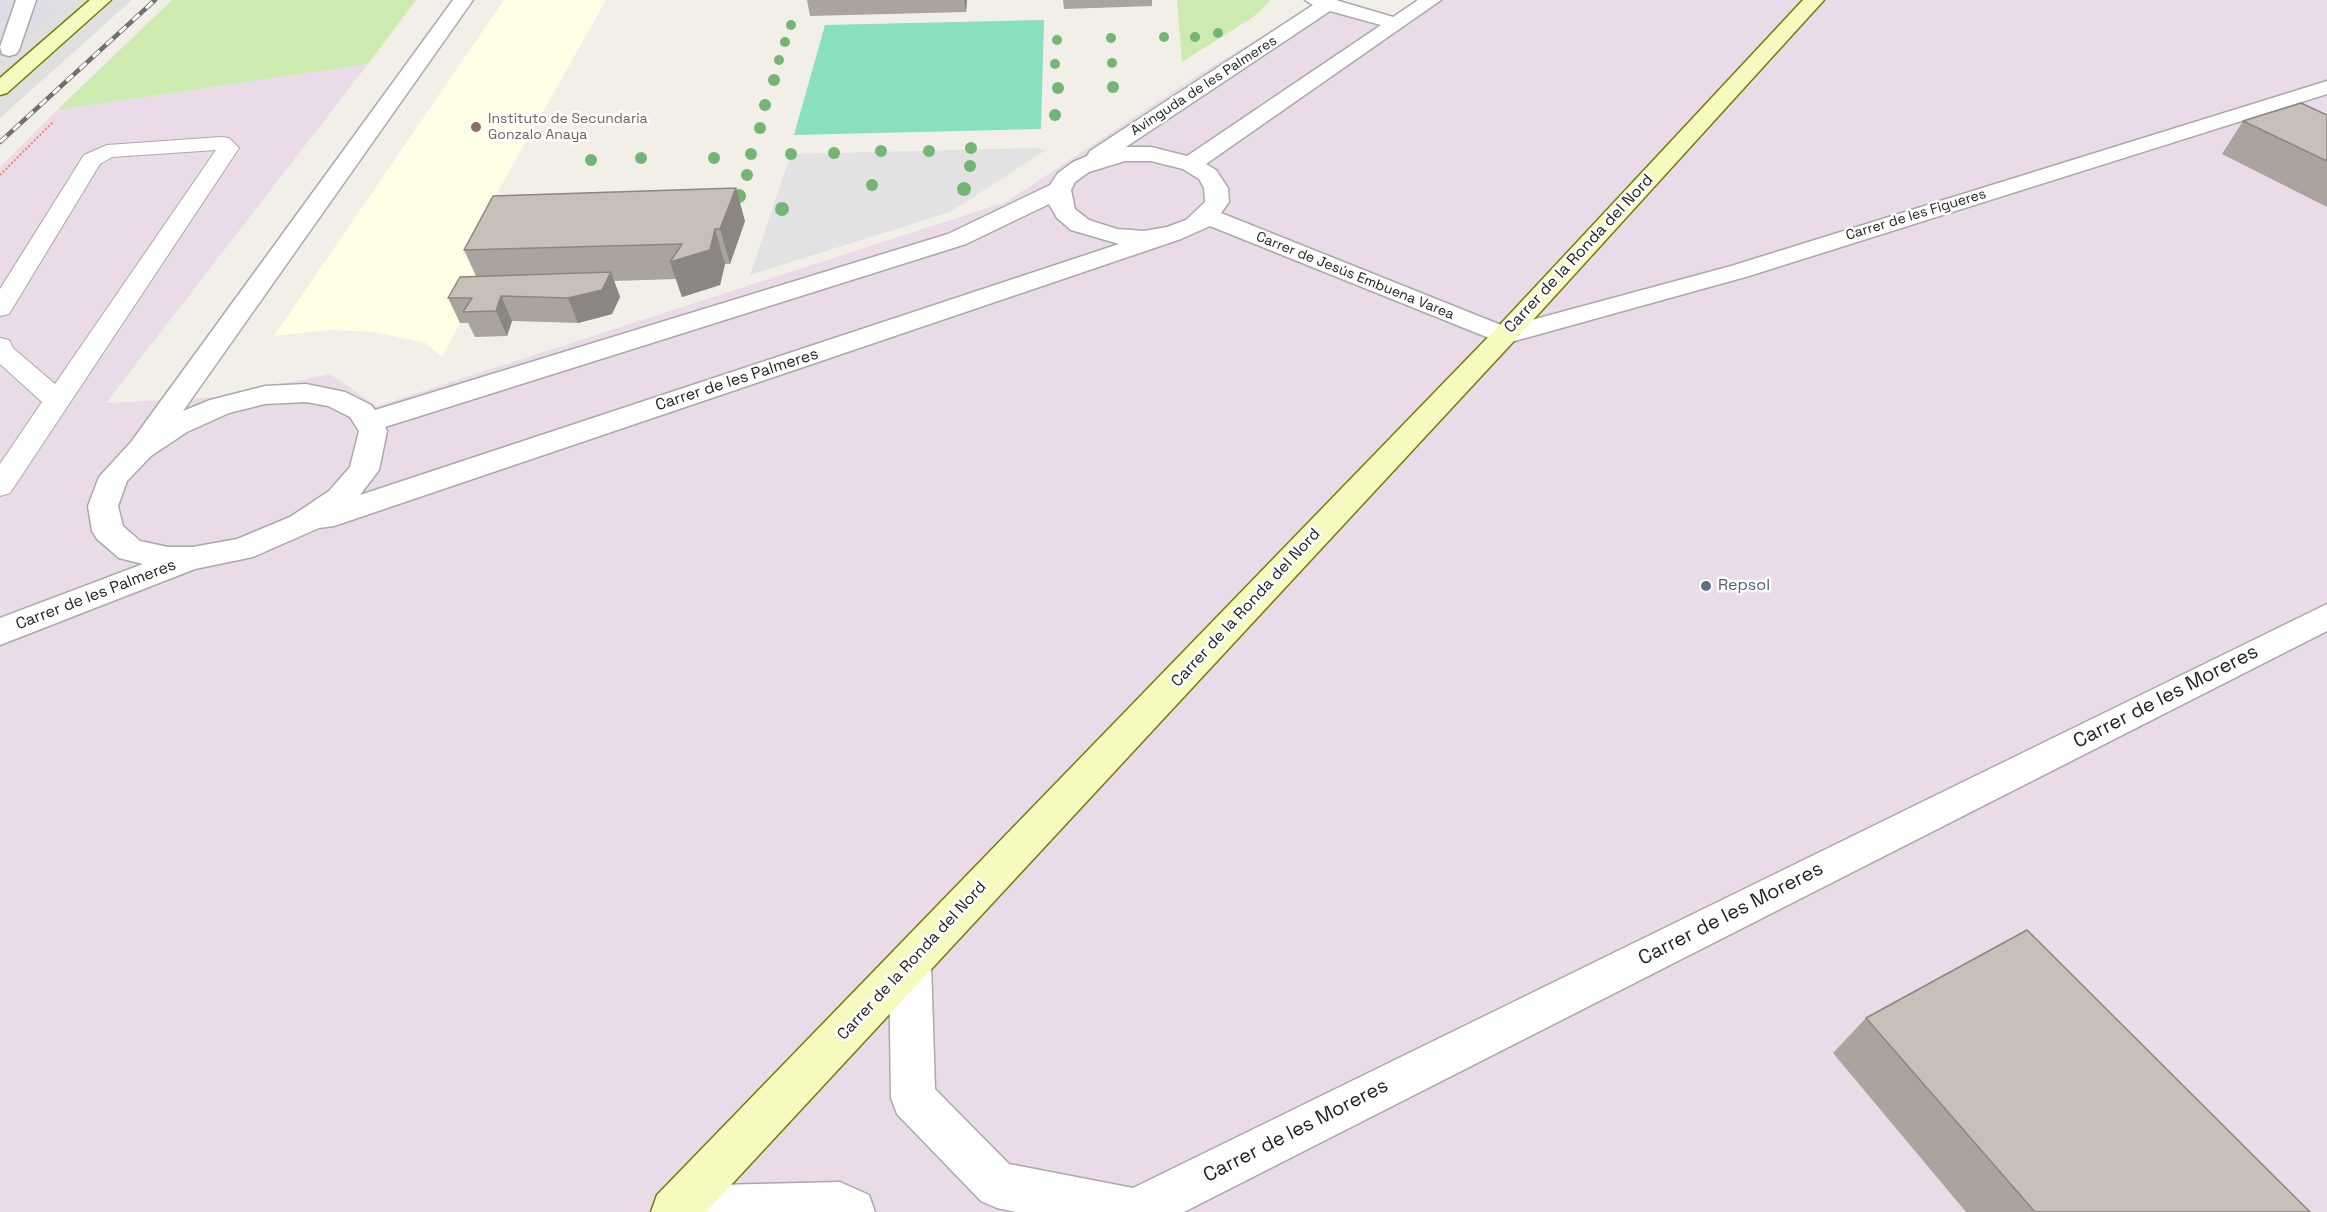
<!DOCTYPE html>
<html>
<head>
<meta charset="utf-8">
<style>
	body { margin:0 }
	canvas { display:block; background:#f2efe9 }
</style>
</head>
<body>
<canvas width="2327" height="1212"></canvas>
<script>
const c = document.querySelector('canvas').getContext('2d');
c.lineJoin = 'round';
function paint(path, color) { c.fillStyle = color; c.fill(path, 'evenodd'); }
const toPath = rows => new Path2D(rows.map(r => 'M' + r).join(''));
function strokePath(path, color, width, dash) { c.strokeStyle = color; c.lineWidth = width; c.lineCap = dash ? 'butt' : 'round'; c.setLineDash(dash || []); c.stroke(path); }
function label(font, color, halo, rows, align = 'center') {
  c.font = font + ' "Space Grotesk",sans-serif'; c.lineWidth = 5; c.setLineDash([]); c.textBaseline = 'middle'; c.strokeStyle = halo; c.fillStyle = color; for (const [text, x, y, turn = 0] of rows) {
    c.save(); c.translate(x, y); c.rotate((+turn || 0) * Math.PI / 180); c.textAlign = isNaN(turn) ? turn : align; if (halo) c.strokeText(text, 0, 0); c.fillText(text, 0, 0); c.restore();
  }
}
paint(toPath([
	[0,0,132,0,0,118]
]), '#e0dfdf');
paint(toPath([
	[1322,0,1400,19,1427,0,2327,0,2327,1212,0,1212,0,167,57,110,368,64,106,403,218,397,330,374,377,406,1006,202,1198,75]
]), '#ebdbe8');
paint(toPath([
	[504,0,606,0,462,255,497,253,442,357,426,343,374,332,330,330,274,336]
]), '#ffffe5');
paint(toPath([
	[172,0,416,0,368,64,57,110],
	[1177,0,1267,0,1270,1,1253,17,1182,62]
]), '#cdebb0');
paint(toPath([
	[1044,20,1041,129,794,135,825,25]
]), '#88e0be');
paint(toPath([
	[1035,148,1046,150,950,212,750,275,791,154]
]), '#e2e2e2');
paint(toPath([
	[0,0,50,0,47,10,60,0,66,0,9,50,0,51]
]), '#dddde8');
const lane = toPath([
	[221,137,229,138,239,148,10,493,0,496,0,464,42,402,0,364,0,338,9,340,13,348,55,384,216,150,112,157,100,164,12,309,9,314,0,316,0,289,84,155,107,145,221,137]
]);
const street = toPath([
	[16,0,36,0,19,50,16,54,9,56,2,54,0,47,16,0],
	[453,0,473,0,183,411,210,400,265,386,306,384,345,392,371,405,375,410,948,234,1050,185,1058,173,1073,162,1087,156,1090,151,1313,5,1305,0,1336,0,1393,17,1418,0,1441,0,1206,164,1216,170,1228,188,1229,202,1221,213,1506,327,1731,266,2327,81,2327,94,1749,276,1504,344,1210,226,1181,239,334,526,319,528,253,557,195,569,0,645,0,618,143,564,119,558,97,539,92,531,88,506,99,477,131,442,453,0],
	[1330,11,1381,25,1187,156,1151,147,1126,147,1330,11],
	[1125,161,1151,161,1183,169,1199,179,1204,188,1205,202,1186,220,1167,227,1144,231,1117,229,1089,220,1075,209,1071,190,1075,182,1089,172,1125,161],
	[1049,204,1057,218,1071,230,1119,244,360,495,379,470,387,431,385,427,966,244,1049,204],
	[306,402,328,406,350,417,359,431,350,467,329,491,290,517,237,539,193,547,168,547,140,541,123,526,118,506,127,481,151,456,187,432,229,413,265,404,306,402],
	[2327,604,2327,631,1184,1212,1016,1212,997,1208,981,1201,897,1114,891,1098,889,963,895,949,910,944,925,949,931,963,935,1089,1009,1164,1133,1188,2327,604],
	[840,1182,869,1195,875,1212,655,1212,654,1209,660,1192,677,1186,840,1182]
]);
const secondary = toPath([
	[90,0,111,0,7,93,0,95,0,78,90,0],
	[1803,0,1824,0,1513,342,706,1212,651,1212,657,1195,1495,330,1803,0]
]);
strokePath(lane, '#a9a9a9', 2);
strokePath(street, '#a9a9a9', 3);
strokePath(secondary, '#707d05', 3);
strokePath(toPath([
	[0,175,54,121]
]), '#fa8072', 2, [2, 2]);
paint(lane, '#fff');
paint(street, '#fff');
paint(secondary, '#f7fabf');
const rail = toPath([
	[0,142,155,0]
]);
strokePath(rail, '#707070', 4.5);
strokePath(rail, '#fff', 3, [9]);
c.fillStyle = '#74b475';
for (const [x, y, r] of [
	[791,25,5],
	[1218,33,5],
	[1164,37,5],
	[1195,37,5],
	[1111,38,5],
	[1057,40,5],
	[785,42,5],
	[779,60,5],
	[1112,63,5],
	[1055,64,5],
	[774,80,6],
	[1113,87,6],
	[1058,88,6],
	[765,105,6],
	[1055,115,6],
	[760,128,6],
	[971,148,6],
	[881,151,6],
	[929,151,6],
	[834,153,6],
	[751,154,6],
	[791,154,6],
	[641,158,6],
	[714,158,6],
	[591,160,6],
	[970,166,6],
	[747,175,6],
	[872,185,6],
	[964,189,7],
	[739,196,7],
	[782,209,7]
]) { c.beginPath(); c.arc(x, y, r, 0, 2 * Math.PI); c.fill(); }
paint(toPath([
	[807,0,967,0,966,12,810,16],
	[1063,0,1152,0,1152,6,1064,9],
	[2327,115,2327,207,2222,154,2243,121],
	[745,221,730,264,725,264,720,285,682,297,676,279,614,281,620,297,612,314,578,323,512,321,507,336,475,337,468,323,460,323,448,298,476,276,464,250],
	[1866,1018,2310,1212,1966,1212,1833,1053]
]), '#aba49e');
paint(toPath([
	[964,0,967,0,966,12],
	[736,188,745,221,730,264,720,229],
	[715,229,725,264,720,285,682,297,670,262],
	[611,272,620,297,612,314,578,323,568,298],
	[501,296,512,321,507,336,496,311]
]), '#8b8681');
const building = toPath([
	[2301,103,2327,115,2327,161,2243,121,2301,103],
	[736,188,720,229,715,229,710,250,670,262,682,244,464,250,493,196,736,188],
	[611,272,602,290,568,298,501,296,496,311,463,312,472,298,448,298,460,277,611,272],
	[2027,930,2310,1212,2035,1212,1866,1018,2027,930]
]);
paint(building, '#c7bfb8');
strokePath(building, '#8b8681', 1.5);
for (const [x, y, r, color] of [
	[476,127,6,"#8d6e63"],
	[1706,586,6,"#5c6f8a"]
]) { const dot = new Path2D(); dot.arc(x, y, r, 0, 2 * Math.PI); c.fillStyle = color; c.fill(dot); strokePath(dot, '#fff', 2); }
label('14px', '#222', '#fff', [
	["Avinguda de les Palmeres",1204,86,-33],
	["Carrer de les Figueres",1916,215,-17],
	["Carrer de Jesús Embuena Varea",1355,276,22]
]);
label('14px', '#785e54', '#fff', [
	["Instituto de Secundaria",488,119],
	["Gonzalo Anaya",488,135]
], 'left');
label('16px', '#222', '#fff', [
	["Carrer de la Ronda del Nord",1579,254,-47],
	["Carrer de les Palmeres",737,380,-18],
	["Carrer de les Palmeres",96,595,-21],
	["Carrer de la Ronda del Nord",1246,608,-47],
	["Carrer de la Ronda del Nord",912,961,-47]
]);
label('16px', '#4e5e75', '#fff', [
	["Repsol",1718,586]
], 'left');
label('20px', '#222', '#fff', [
	["Carrer de les Moreres",2166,697,-27],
	["Carrer de les Moreres",1731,914,-27],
	["Carrer de les Moreres",1296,1131,-27]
]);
</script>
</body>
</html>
